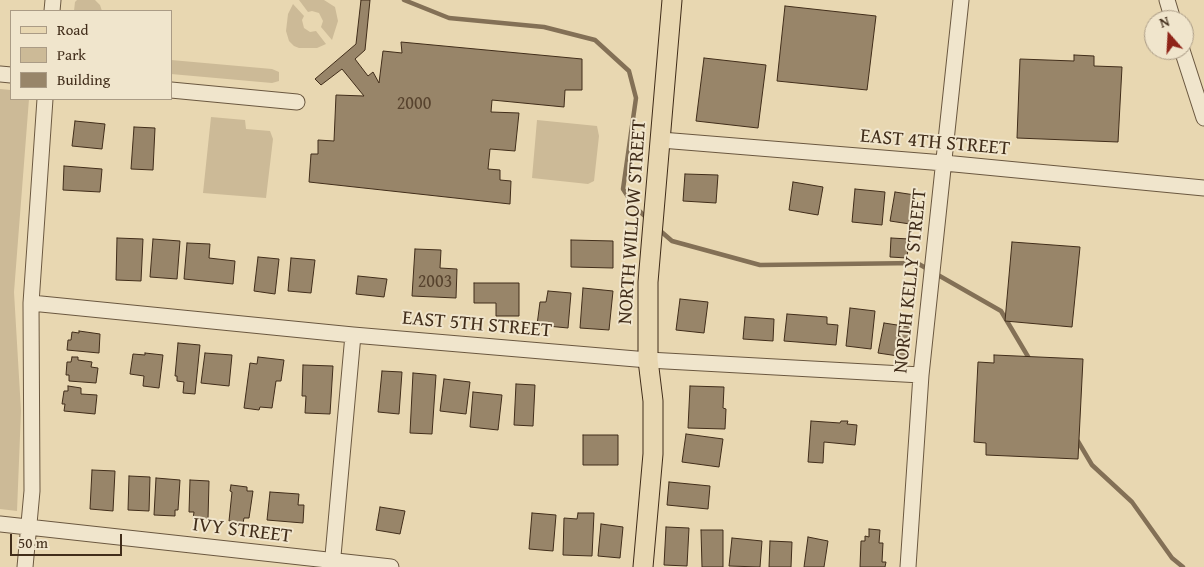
<!DOCTYPE html>
<html>
<head>
<meta charset="utf-8">
<style>
	body { margin:0 }
	#map { position:relative; width:1204px; height:567px; overflow:hidden; background:#e8d7b1; font-family:"Gentium Book Plus",serif }
	canvas { display:block }
	.legend { position:absolute; left:10px; top:10px; width:162px; height:90px; box-sizing:border-box; background:#f0e5cc; border:1px solid #aa9b85; margin:0; padding:6px 9px; list-style:none; font-size:15px; color:#412d1a }
	.legend li { display:flex; align-items:center; gap:10px; height:25px }
	.legend b { width:25px; border:1px solid #aa9b85 }
	.north { position:absolute; left:1144px; top:10px; width:50px; height:50px; box-sizing:border-box; background:#f0e5cc; border:1px solid #aa9b85; border-radius:50%; rotate:341deg; font-size:14px; font-weight:700; line-height:20px; text-align:center; color:#412d1a }
	.north::after { content:''; display:block; margin:auto; width:18px; height:22px; background:#8f2418; clip-path:polygon(50% 0,100% 100%,50% 72%,0 100%) }
	.scale { position:absolute; left:10px; top:534px; width:112px; height:22px; box-sizing:border-box; border:2px solid #412d1a; border-top:0; padding-left:6px; font-size:15px; line-height:18px; white-space:nowrap; color:#412d1a; -webkit-text-stroke:4px #f0e5cc; paint-order:stroke }
</style>
</head>
<body>
<div id="map">
<canvas width="1204" height="567"></canvas>
<ul class="legend">
<li><b style="height:6px;background:#e8d7b1"></b>Road</li>
<li><b style="height:14px;background:#ccba97"></b>Park</li>
<li><b style="height:14px;background:#988569"></b>Building</li>
</ul>
<div class="north">N</div>
<div class="scale">50 m</div>
</div>
<script>
const c = document.querySelector('canvas').getContext('2d');
c.lineJoin = 'round';
function paint(path, color) { c.fillStyle = color; c.fill(path, 'evenodd'); }
const toPath = rows => new Path2D(rows.map(r => 'M' + r).join(''));
function strokePath(path, color, width, dash) { c.strokeStyle = color; c.lineWidth = width; c.lineCap = dash ? 'butt' : 'round'; c.setLineDash(dash || []); c.stroke(path); }
function label(font, color, halo, rows, align = 'center') {
  c.font = font + ' "Gentium Book Plus",serif'; c.lineWidth = 4; c.setLineDash([]); c.textBaseline = 'middle'; c.strokeStyle = halo; c.fillStyle = color; for (const [text, x, y, turn = 0] of rows) {
    c.save(); c.translate(x, y); c.rotate((+turn || 0) * Math.PI / 180); c.textAlign = isNaN(turn) ? turn : align; if (halo) c.strokeText(text, 0, 0); c.fillText(text, 0, 0); c.restore();
  }
}
paint(toPath([
	[77,0,95,0,100,5,102,11,74,11,75,2],
	[299,0,324,0,335,7,338,21,332,40,321,27,323,21,319,13,312,11,308,12],
	[293,4,304,16,302,20,304,28,310,32,316,31,326,44,317,48,299,48,294,46,289,41,286,31,288,14],
	[171,60,272,69,279,72,279,81,272,83,171,74],
	[0,89,11,90,11,99,29,99,14,292,21,411,17,511,0,509],
	[211,117,245,120,246,129,270,131,273,139,266,198,203,193],
	[537,120,597,126,599,136,594,181,588,184,532,178]
]), '#ccba97');
strokePath(toPath([
	[404,0,449,18,544,27,595,40,629,71,636,98,623,189,634,206,648,219],
	[657,228,672,241,760,265,917,263,1001,311,1030,360],
	[1076,438,1092,465,1132,502,1172,558,1183,567]
]), '#837056', 4.5);
const building = toPath([
	[361,0,370,0,365,50,355,59,368,76,373,72,379,83,383,51,402,53,401,42,582,59,582,90,565,90,564,107,492,100,491,112,519,113,515,151,490,149,488,169,500,170,500,180,511,181,510,204,309,182,311,154,318,154,318,140,334,141,336,95,364,96,342,69,321,85,315,79,356,44,361,0],
	[785,6,876,16,867,90,777,81,785,6],
	[1074,55,1094,56,1094,66,1122,67,1118,142,1017,138,1020,59,1074,61,1074,55],
	[704,58,766,65,758,128,696,121,704,58],
	[75,121,105,124,102,149,72,146,75,121],
	[134,127,155,128,153,170,131,169,134,127],
	[64,166,102,169,100,192,63,190,64,166],
	[685,174,718,175,716,203,683,201,685,174],
	[793,182,823,187,818,215,789,210,793,182],
	[855,189,885,192,882,225,852,222,855,189],
	[895,192,915,195,910,224,890,221,895,192],
	[117,238,143,239,141,281,116,280,117,238],
	[891,238,909,239,907,258,890,257,891,238],
	[153,239,180,241,177,279,150,277,153,239],
	[571,240,613,241,613,268,571,267,571,240],
	[1012,242,1080,247,1072,327,1005,321,1012,242],
	[187,243,210,244,209,258,235,261,233,284,184,279,187,243],
	[415,249,441,250,440,268,457,269,456,298,412,296,415,249],
	[258,257,279,259,275,294,254,291,258,257],
	[291,258,315,260,311,293,288,291,291,258],
	[358,276,387,279,384,297,356,294,358,276],
	[474,283,519,283,519,316,496,316,496,303,474,303,474,283],
	[583,288,613,291,609,330,580,328,583,288],
	[548,291,571,293,568,328,537,325,540,302,546,302,548,291],
	[680,299,708,302,704,333,676,330,680,299],
	[850,308,875,311,871,349,846,346,850,308],
	[787,314,827,317,827,324,838,325,836,345,784,341,787,314],
	[745,317,774,319,773,341,743,339,745,317],
	[884,323,910,327,905,357,878,353,884,323],
	[79,331,100,334,99,353,67,350,68,340,71,340,72,332,79,333,79,331],
	[178,343,200,345,195,394,183,393,184,382,177,381,177,376,175,376,178,343],
	[145,353,163,355,159,388,143,386,144,376,130,374,133,354,145,355,145,353],
	[205,353,232,355,229,386,201,383,205,353],
	[994,355,1083,359,1078,459,986,455,986,443,974,442,978,362,994,363,994,355],
	[72,357,78,357,78,360,92,362,91,367,98,368,96,383,69,381,69,375,66,375,67,362,71,362,72,357],
	[258,357,284,360,281,381,276,381,272,408,260,407,259,410,244,408,250,363,257,364,258,357],
	[303,365,333,366,330,414,305,413,306,396,302,396,303,365],
	[382,371,402,372,399,414,378,412,382,371],
	[413,373,436,375,432,434,410,433,413,373],
	[444,379,470,382,466,414,440,411,444,379],
	[516,384,535,385,533,426,514,425,516,384],
	[68,386,81,388,81,394,97,395,95,414,64,411,65,404,62,404,64,391,68,391,68,386],
	[690,386,724,387,723,408,726,409,725,429,688,428,690,386],
	[473,392,502,395,498,430,470,427,473,392],
	[811,421,840,423,841,421,848,421,847,424,857,425,855,445,824,442,823,463,808,462,811,421],
	[686,434,723,439,719,467,682,462,686,434],
	[583,435,618,435,618,465,583,465,583,435],
	[92,470,115,471,113,511,90,509,92,470],
	[129,476,150,477,149,511,128,510,129,476],
	[156,478,180,480,178,510,175,510,175,516,154,515,156,478],
	[190,480,209,481,208,519,193,519,194,512,189,512,190,480],
	[669,482,710,486,708,509,667,505,669,482],
	[231,485,247,487,247,491,253,491,249,518,244,518,243,523,229,521,232,492,230,491,231,485],
	[270,492,299,494,298,505,304,505,303,523,267,520,270,492],
	[380,507,405,511,400,534,376,530,380,507],
	[532,513,556,515,553,551,529,549,532,513],
	[578,513,594,513,592,556,563,555,564,518,577,519,578,513],
	[601,524,623,527,620,558,598,556,601,524],
	[666,527,689,528,687,566,664,565,666,527],
	[869,529,880,530,879,543,883,543,882,562,886,562,885,567,860,567,861,541,865,541,865,536,869,537,869,529],
	[701,530,723,530,723,567,702,567,701,530],
	[808,537,828,541,824,567,804,567,808,537],
	[732,538,762,541,760,567,729,566,732,538],
	[770,541,792,542,791,567,769,567,770,541]
]);
paint(building, '#988569');
strokePath(building, '#412d1a', 1);
const minor = toPath([
	[1167,0,1173,20],
	[52,11,53,0],
	[1182,50,1204,118],
	[0,74,11,75],
	[171,90,297,102],
	[661,140,944,163,1204,188],
	[31,303,353,335,648,360,921,375],
	[0,524,391,567],
	[25,567,32,491,31,303,45,99],
	[332,567,353,335],
	[908,567,921,375,961,0]
]);
const major = toPath([
	[643,567,653,454,653,401,648,360,648,282,672,0]
]);
strokePath(minor, '#6b5840', 17);
strokePath(major, '#412d1a', 21);
strokePath(minor, '#f0e5cc', 15);
strokePath(major, '#e8d7b1', 19);
label('18px', '#57432e', null, [
	["2000",414,104],
	["2003",435,282]
]);
label('20px', '#412d1a', '#f0e5cc', [
	["EAST 4TH STREET",935,143,5],
	["NORTH WILLOW STREET",633,222,-86],
	["NORTH KELLY STREET",911,281,-84],
	["EAST 5TH STREET",477,325,5],
	["IVY STREET",242,531,7]
]);
</script>
</body>
</html>
